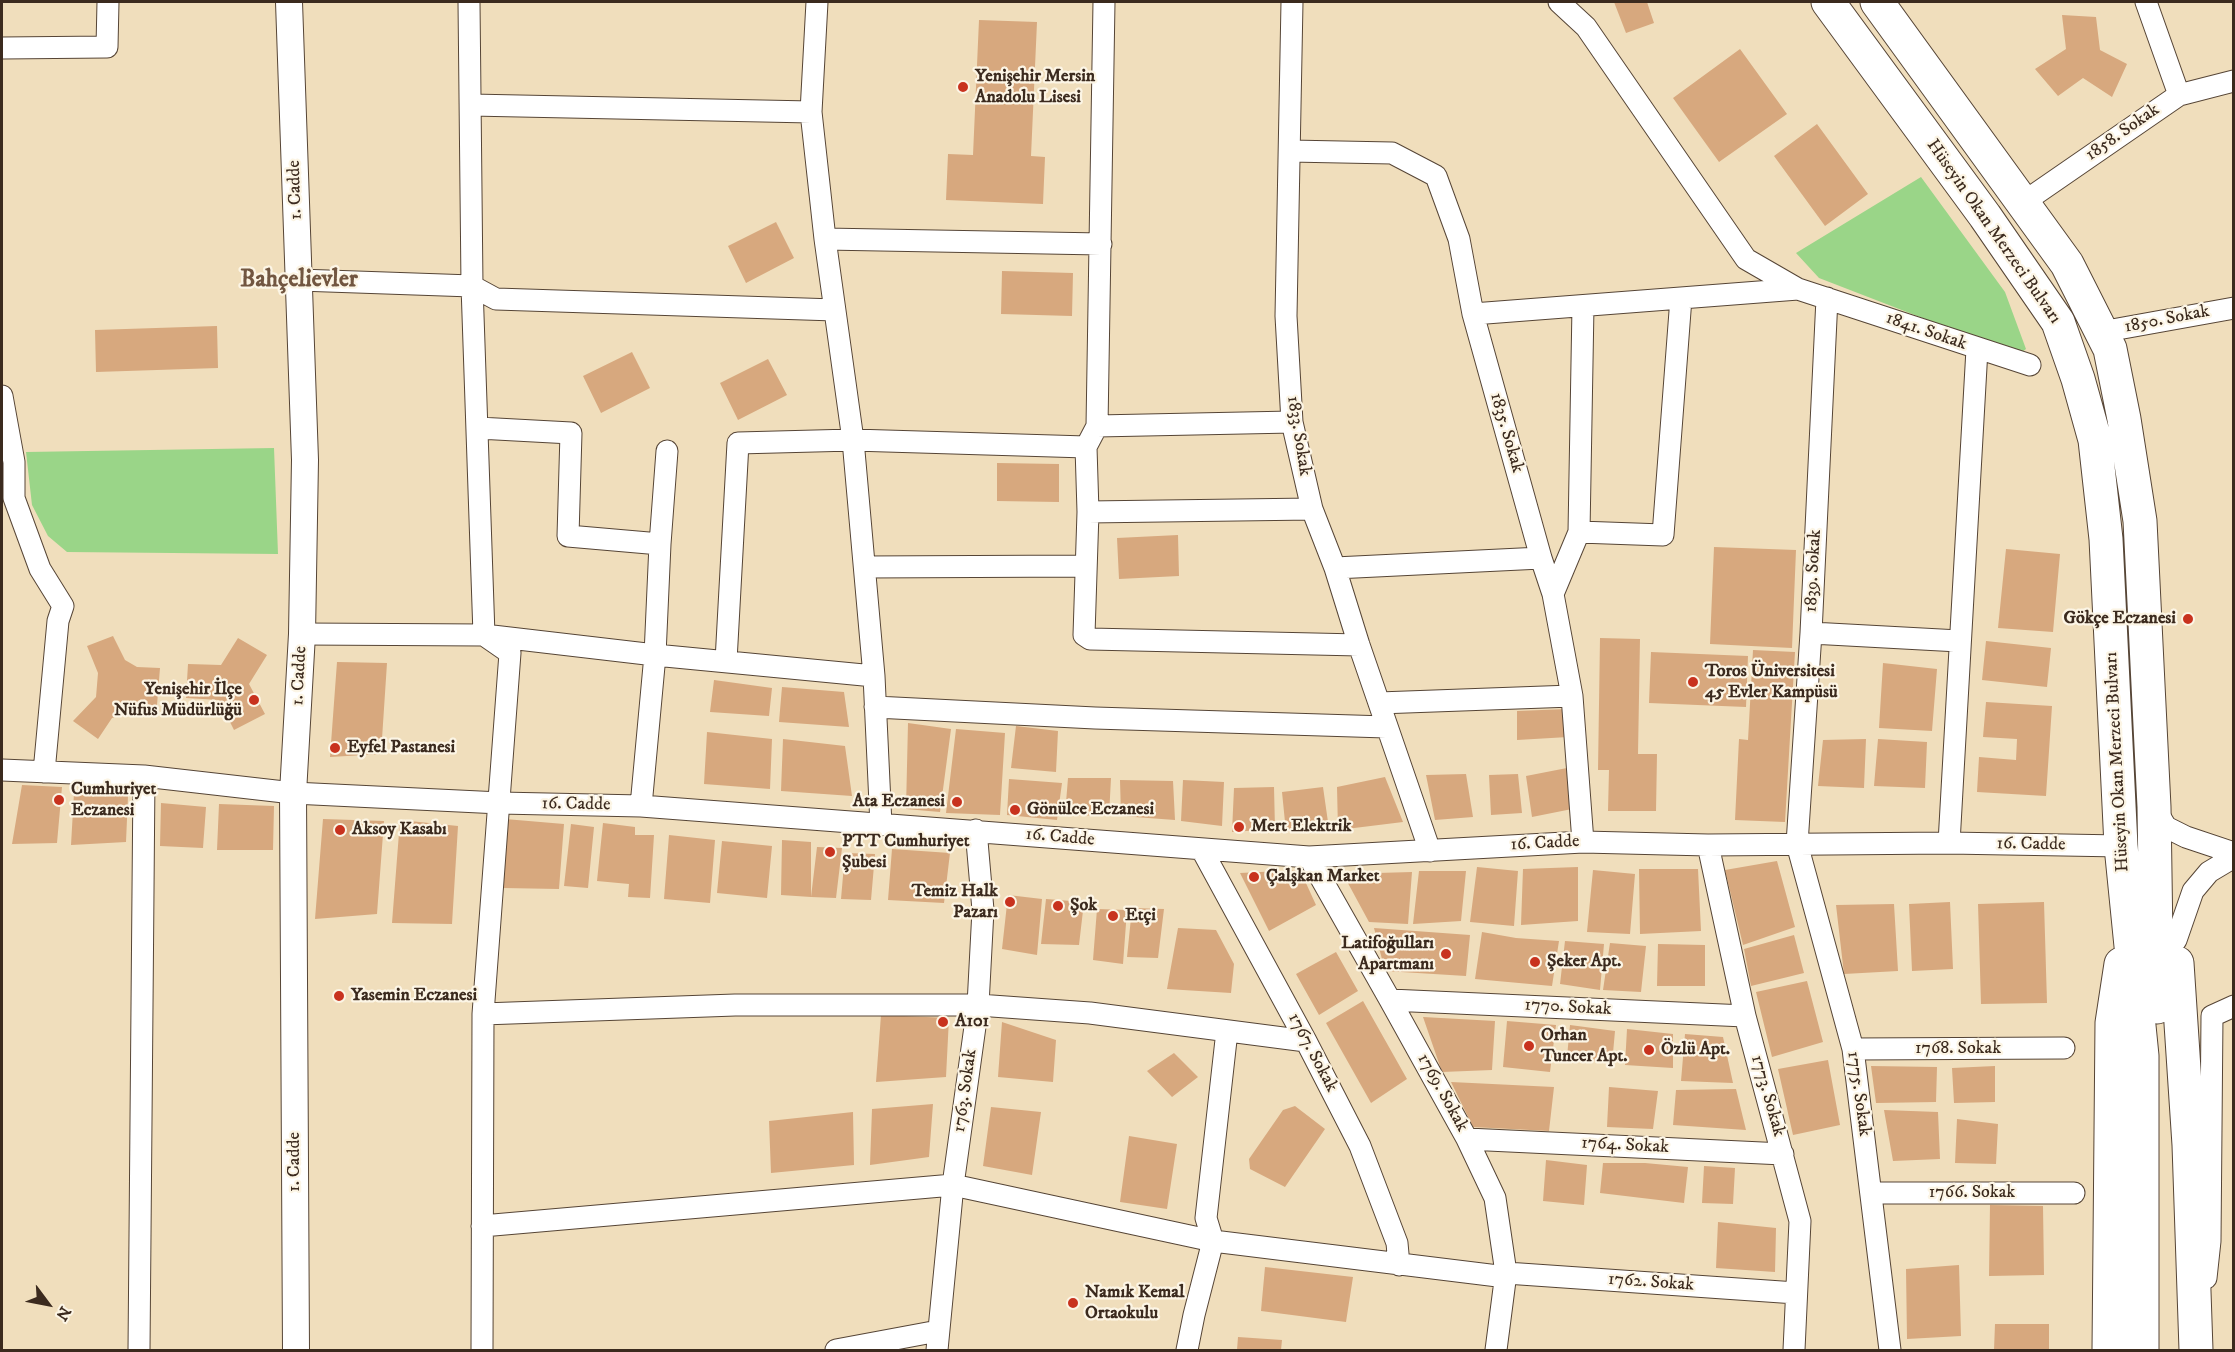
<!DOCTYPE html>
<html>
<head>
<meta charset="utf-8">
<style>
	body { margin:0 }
	#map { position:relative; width:2235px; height:1352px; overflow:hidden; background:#f0debc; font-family:"IM FELL DW Pica",serif }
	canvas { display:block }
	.frame { position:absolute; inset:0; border:3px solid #3b2a1e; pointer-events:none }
	.north { position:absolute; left:18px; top:1274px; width:60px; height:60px; -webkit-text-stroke:4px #fcf5e5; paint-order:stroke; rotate:122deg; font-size:16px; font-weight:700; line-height:24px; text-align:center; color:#3b2a1e }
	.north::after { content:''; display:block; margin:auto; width:21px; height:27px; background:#3b2a1e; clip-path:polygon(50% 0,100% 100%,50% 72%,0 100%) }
</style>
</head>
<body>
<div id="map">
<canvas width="2235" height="1352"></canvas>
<div class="frame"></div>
<div class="north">N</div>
</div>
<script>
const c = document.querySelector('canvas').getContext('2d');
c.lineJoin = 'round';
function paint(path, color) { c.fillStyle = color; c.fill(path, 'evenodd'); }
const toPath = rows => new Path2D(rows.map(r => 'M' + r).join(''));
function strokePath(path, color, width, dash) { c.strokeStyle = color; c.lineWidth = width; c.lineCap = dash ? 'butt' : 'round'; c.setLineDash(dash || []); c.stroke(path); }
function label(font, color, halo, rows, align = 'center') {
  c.font = font + ' "IM FELL DW Pica",serif'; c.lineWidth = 4.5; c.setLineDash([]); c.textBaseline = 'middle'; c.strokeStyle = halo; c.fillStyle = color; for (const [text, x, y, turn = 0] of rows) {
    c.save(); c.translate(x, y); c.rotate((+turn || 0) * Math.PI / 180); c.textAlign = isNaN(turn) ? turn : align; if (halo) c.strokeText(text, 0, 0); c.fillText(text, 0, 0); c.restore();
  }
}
paint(toPath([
	[1921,177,2005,292,2026,349,2018,355,1819,278,1796,253],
	[274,448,278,554,67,552,48,536,32,505,26,452]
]), '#9ad588');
paint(toPath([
	[1614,2,1647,2,1654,23,1626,33],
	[2062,15,2096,17,2100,50,2127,64,2112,97,2083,78,2058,96,2035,69,2066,49],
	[979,20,1037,22,1031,156,1045,157,1043,204,946,200,948,154,973,155],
	[1740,49,1787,114,1719,162,1673,98],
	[1817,124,1868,194,1825,226,1774,156],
	[776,222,794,258,746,283,728,246],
	[1002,271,1073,273,1072,316,1001,314],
	[217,326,218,368,96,372,95,330],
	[632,352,650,388,601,413,583,376],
	[768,359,787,395,738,420,720,383],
	[997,463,1059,464,1059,502,997,501],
	[1178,535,1179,576,1119,579,1117,538],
	[1714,547,1796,550,1792,648,1710,644],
	[2006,549,2060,554,2053,632,1998,628],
	[113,636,125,660,137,667,160,668,157,705,112,718,98,739,73,721,96,697,98,673,87,646],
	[238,638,267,655,249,684,265,714,234,730,219,700,186,698,188,664,221,665],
	[1600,638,1640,639,1638,754,1657,754,1656,811,1608,811,1609,770,1598,770],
	[1986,641,2051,648,2047,687,1982,680],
	[1753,650,1795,652,1785,822,1735,820,1739,739,1748,740],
	[1651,652,1748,656,1746,707,1649,703],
	[337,662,387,663,381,754,330,757],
	[1883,663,1937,669,1932,731,1879,728],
	[714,680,772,688,769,716,710,712],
	[782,687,844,692,849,727,779,722],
	[1986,702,2052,706,2046,796,1977,792,1979,757,2016,760,2017,739,1983,737],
	[1567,709,1568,737,1517,740,1517,711],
	[908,723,951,729,940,812,906,809],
	[1016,726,1058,731,1056,772,1011,768],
	[956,729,1005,733,1000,815,946,813],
	[707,732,772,739,770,789,704,784],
	[783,739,845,746,852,796,781,791],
	[1866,739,1864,788,1818,786,1823,740],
	[1878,739,1927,742,1925,788,1874,786],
	[1567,768,1572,809,1532,817,1526,776],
	[1466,774,1473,817,1435,820,1426,775],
	[1518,774,1522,813,1491,815,1489,775],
	[1385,777,1403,822,1338,830,1337,787],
	[1068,778,1111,778,1109,816,1065,815],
	[1009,779,1062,783,1057,820,1007,815],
	[1120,780,1173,781,1175,820,1121,816],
	[1183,780,1224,782,1222,826,1181,821],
	[22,785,62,787,57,843,12,844],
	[1274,787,1275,829,1232,832,1234,788],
	[1323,787,1329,829,1286,832,1282,792],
	[74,793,128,796,126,842,71,845],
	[161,803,206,807,203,848,160,846],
	[219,804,274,806,273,850,217,850],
	[323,819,384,821,377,914,315,919],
	[505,819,564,824,559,889,503,888],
	[400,820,458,826,452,924,392,923],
	[603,823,635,827,635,835,654,835,650,898,628,897,629,884,597,881],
	[571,824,594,827,588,888,564,886],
	[669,835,715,840,710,903,664,899],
	[782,840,811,842,811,897,817,847,842,848,836,898,811,897,781,895],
	[722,841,772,846,767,898,717,893],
	[892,849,950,853,944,903,888,900],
	[845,853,875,854,871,900,841,899],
	[1777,861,1795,927,1743,945,1725,870],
	[1477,867,1518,871,1514,926,1470,922],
	[1578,867,1578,921,1521,925,1523,869],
	[1639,869,1698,869,1701,931,1640,934],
	[1300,870,1316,905,1269,931,1240,873],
	[1593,870,1635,874,1630,934,1587,932],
	[1419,871,1466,871,1461,921,1413,924],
	[1412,872,1408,924,1369,922,1343,874],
	[1008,895,1042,899,1037,955,1002,949],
	[1046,899,1084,902,1079,945,1041,944],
	[1950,902,1953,969,1912,971,1909,904],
	[2044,902,2047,1003,1981,1004,1978,904],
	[1894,904,1898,971,1844,974,1836,905],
	[1132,908,1164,909,1158,958,1127,957],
	[1097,909,1127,910,1123,964,1093,960],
	[1178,928,1216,930,1234,964,1231,993,1167,989],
	[1374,928,1470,935,1466,976,1385,971],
	[1482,932,1516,938,1559,941,1552,986,1475,979],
	[1794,935,1804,973,1751,986,1744,949],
	[1565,941,1604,944,1600,990,1560,984],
	[1610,943,1646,946,1641,992,1603,990],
	[1658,944,1705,945,1705,986,1657,986],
	[1336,952,1358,991,1319,1015,1296,974],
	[1807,981,1823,1042,1772,1057,1756,992],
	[1363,1001,1407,1079,1371,1103,1326,1023],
	[881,1015,949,1018,946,1077,876,1082],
	[1423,1017,1495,1021,1492,1070,1442,1072],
	[1507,1021,1556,1025,1550,1072,1503,1067],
	[1002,1022,1056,1040,1053,1082,998,1077],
	[1570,1025,1615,1031,1612,1064,1567,1057],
	[1627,1029,1673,1034,1673,1068,1625,1065],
	[1685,1034,1723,1037,1733,1083,1681,1081],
	[1174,1053,1198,1077,1172,1097,1147,1071],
	[1828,1060,1840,1125,1793,1135,1778,1069],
	[1871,1066,1937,1067,1936,1102,1876,1103],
	[1995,1066,1995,1102,1954,1103,1952,1068],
	[1451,1082,1554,1087,1549,1131,1473,1127],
	[1609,1087,1658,1091,1653,1129,1607,1127],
	[1736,1089,1746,1130,1673,1125,1676,1090],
	[933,1104,929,1157,870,1165,872,1109],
	[1295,1106,1325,1129,1285,1187,1250,1169,1249,1159,1283,1110],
	[991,1107,1041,1112,1032,1175,983,1166],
	[1884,1110,1938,1112,1940,1159,1893,1161],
	[853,1112,854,1165,771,1173,769,1121],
	[1957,1119,1998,1124,1996,1164,1955,1163],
	[1129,1136,1177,1144,1167,1209,1120,1202],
	[1546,1160,1587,1165,1584,1205,1543,1201],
	[1603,1163,1645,1163,1688,1167,1684,1203,1600,1193],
	[1704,1166,1735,1168,1733,1204,1702,1203],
	[1990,1205,2043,1206,2044,1275,1989,1276],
	[1718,1222,1776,1228,1775,1272,1716,1268],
	[1959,1265,1961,1336,1907,1339,1906,1269],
	[1265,1267,1353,1277,1346,1322,1261,1311],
	[1995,1324,2049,1324,2049,1350,1994,1350],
	[1238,1337,1282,1340,1281,1350,1237,1350]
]), '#d7a87e');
const minor = toPath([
	[469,2,472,286,484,635,510,653,483,1014,482,1350],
	[817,2,811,112,825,239,853,440,874,676,881,825],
	[1104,2,1097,426,1086,447,1088,512,1084,635,1090,639,1359,645],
	[1292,2,1286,316,1292,422,1312,509,1335,568,1359,645,1430,851],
	[1559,2,1586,27,1746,259,1798,289,2030,365],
	[2146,2,2179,95],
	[2,48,107,47,108,2],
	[471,105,811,112],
	[1290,151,1392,153,1436,176,1459,239,1473,314,1541,558,1553,594,1572,696,1583,842],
	[2021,204,2179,95,2234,81],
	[825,239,1101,244],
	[299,280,472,286,496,299,835,310],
	[1827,298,1811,633,1797,844,1853,1049,1890,1350],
	[1473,314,1798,289],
	[2101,332,2234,308],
	[2,396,14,462,14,498,40,569,63,606,58,621,44,772],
	[1097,426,1292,422],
	[478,428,571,433,568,536,660,544],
	[1088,512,1312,509],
	[1579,532,1663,535,1681,298],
	[865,567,1085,566],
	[1335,568,1541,558],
	[1553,594,1579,532,1583,306],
	[1811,633,1959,641],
	[302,634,484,635,655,655,874,676],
	[726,661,738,443,853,440,1086,447],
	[1379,703,1572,696],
	[875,707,1095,718,1386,727],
	[2,770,144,776,293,793,500,803,641,806,1309,857,1583,842,1708,845,1949,843,2121,846],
	[641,806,655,655,660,544,667,451],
	[2154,807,2166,827,2186,837,2234,853],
	[1949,843,1977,349],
	[1708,845,1745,1016,1800,1221,1794,1350],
	[1202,850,1306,1041,1360,1146,1397,1243,1399,1265],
	[1309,857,1390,1000,1467,1139,1495,1198,1506,1273,1496,1350],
	[2176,940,2193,891,2209,872,2234,857],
	[1390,1000,1745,1016],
	[483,1014,735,1005,978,1005,1090,1013,1306,1041],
	[1853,1049,2064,1048],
	[1467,1139,1783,1154],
	[1871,1193,2074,1193],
	[482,1226,953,1185,1213,1241,1506,1277],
	[1506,1273,1796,1293],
	[2206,1278,2210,1241,2212,1016,2234,1006],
	[139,1350,144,776],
	[836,1350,938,1331],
	[937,1350,953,1185,978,1005,983,910,976,830],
	[1187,1350,1194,1315,1213,1241,1206,1218,1227,1031]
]);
const tertiary = toPath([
	[289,2,305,460,302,634,293,793,296,1350]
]);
const primary = toPath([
	[1828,2,1985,216,2058,322,2078,379,2095,440,2106,539,2121,846,2142,1056,2142,1350],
	[1877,2,2067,264,2110,349,2124,419,2140,521,2154,807,2157,1007],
	[2177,963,2189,1145,2196,1350],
	[2109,1350,2112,1023,2121,964]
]);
strokePath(minor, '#564536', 23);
strokePath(tertiary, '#564536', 28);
strokePath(primary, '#564536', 35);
strokePath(minor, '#fff', 21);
strokePath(tertiary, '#fff', 26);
strokePath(primary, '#fff', 33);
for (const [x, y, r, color] of [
	[963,87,6,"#c8321e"],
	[2188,619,6,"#c8321e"],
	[1693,682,6,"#c8321e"],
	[254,700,6,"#c8321e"],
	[335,748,6,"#c8321e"],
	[59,800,6,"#c8321e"],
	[957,802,6,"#c8321e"],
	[1015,810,6,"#c8321e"],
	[1239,827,6,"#c8321e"],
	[340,830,6,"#c8321e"],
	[830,852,6,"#c8321e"],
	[1254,877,6,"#c8321e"],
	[1010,902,6,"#c8321e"],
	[1058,906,6,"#c8321e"],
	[1113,916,6,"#c8321e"],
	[1446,954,6,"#c8321e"],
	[1535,962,6,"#c8321e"],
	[339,996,6,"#c8321e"],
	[943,1022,6,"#c8321e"],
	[1529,1046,6,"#c8321e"],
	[1649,1050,6,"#c8321e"],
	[1073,1303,6,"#c8321e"]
]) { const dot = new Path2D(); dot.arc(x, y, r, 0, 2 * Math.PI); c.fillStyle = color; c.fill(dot); strokePath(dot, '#fcf5e5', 2); }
label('bold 18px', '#3b2a1e', '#fcf5e5', [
	["Yenişehir Mersin",975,77],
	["Anadolu Lisesi",975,98],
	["Gökçe Eczanesi",2176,619,"right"],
	["Toros Üniversitesi",1705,672],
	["45 Evler Kampüsü",1705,693],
	["Yenişehir İlçe",242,690,"right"],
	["Nüfus Müdürlüğü",242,711,"right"],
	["Eyfel Pastanesi",347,748],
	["Cumhuriyet",71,790],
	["Eczanesi",71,811],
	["Ata Eczanesi",945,802,"right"],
	["Gönülce Eczanesi",1027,810],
	["Mert Elektrik",1251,827],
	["Aksoy Kasabı",352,830],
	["PTT Cumhuriyet",842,842],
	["Şubesi",842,863],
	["Çalşkan Market",1266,877],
	["Temiz Halk",998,892,"right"],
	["Pazarı",998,913,"right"],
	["Şok",1070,906],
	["Etçi",1125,916],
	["Latifoğulları",1434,944,"right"],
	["Apartmanı",1434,965,"right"],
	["Şeker Apt.",1547,962],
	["Yasemin Eczanesi",351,996],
	["A101",955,1022],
	["Orhan",1541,1036],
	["Tuncer Apt.",1541,1057],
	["Özlü Apt.",1661,1050],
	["Namık Kemal",1085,1293],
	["Ortaokulu",1085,1314]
], 'left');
label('18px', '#3b2a1e', '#fcf5e5', [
	["1858. Sokak",2123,133,-35],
	["1. Cadde",296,190,-92],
	["Hüseyin Okan Merzeci Bulvarı",1993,232,55],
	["1850. Sokak",2167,320,-11],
	["1841. Sokak",1926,332,19],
	["1835. Sokak",1506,433,74],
	["1833. Sokak",1298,436,81],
	["1839. Sokak",1814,571,-87],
	["1. Cadde",300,676,-87],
	["Hüseyin Okan Merzeci Bulvarı",2118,762,-93],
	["16. Cadde",576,805,1],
	["16. Cadde",1060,838,5],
	["16. Cadde",1545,844,-3],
	["16. Cadde",2031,845,1],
	["1770. Sokak",1568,1008,3],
	["1768. Sokak",1958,1049],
	["1767. Sokak",1312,1053,62],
	["1763. Sokak",966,1091,-82],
	["1769. Sokak",1442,1093,61],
	["1775. Sokak",1858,1094,82],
	["1773. Sokak",1767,1096,74],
	["1764. Sokak",1625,1146,3],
	["1. Cadde",295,1162,-90],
	["1766. Sokak",1972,1193],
	["1762. Sokak",1651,1283,4]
]);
label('bold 24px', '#725640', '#fcf5e5', [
	["Bahçelievler",299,281]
]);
</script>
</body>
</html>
